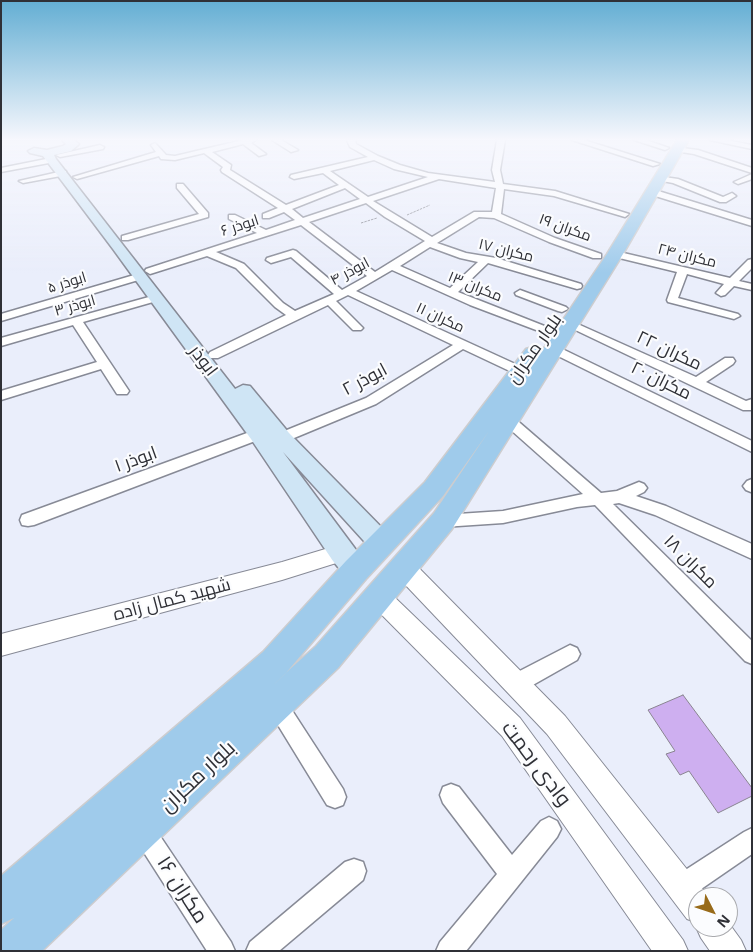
<!DOCTYPE html>
<html>
<head>
<meta charset="utf-8">
<style>
	body { margin:0 }
	#map { position:relative; width:753px; height:952px; overflow:hidden; background:#eaeefb; font-family:"Noto Sans",sans-serif }
	canvas { display:block }
	.frame { position:absolute; inset:0; border:2px solid #2f3036; pointer-events:none }
	.north { position:absolute; left:688px; top:887px; width:50px; height:50px; box-sizing:border-box; background:#fbfcfe; border:1px solid #a9aaae; border-radius:50%; rotate:131deg; font-size:14px; font-weight:700; line-height:20px; text-align:center; color:#2f3036 }
	.north::after { content:''; display:block; margin:auto; width:18px; height:22px; background:#986b1a; clip-path:polygon(50% 0,100% 100%,50% 72%,0 100%) }
</style>
</head>
<body>
<div id="map">
<canvas width="753" height="952"></canvas>
<div class="frame"></div>
<div class="north">N</div>
</div>
<script>
const c = document.querySelector('canvas').getContext('2d');
c.lineJoin = 'round';
function paint(path, color) { c.fillStyle = color; c.fill(path, 'evenodd'); }
const toPath = rows => new Path2D(rows.map(r => 'M' + r).join(''));
function strokePath(path, color, width, dash) { c.strokeStyle = color; c.lineWidth = width; c.lineCap = dash ? 'butt' : 'round'; c.setLineDash(dash || []); c.stroke(path); }
function label(font, color, halo, rows, align = 'center') {
  c.font = font + ' "Noto Sans",Cairo,sans-serif'; c.lineWidth = 4.5; c.setLineDash([]); c.textBaseline = 'middle'; c.strokeStyle = halo; c.fillStyle = color; for (const [text, x, y, turn = 0] of rows) {
    c.save(); c.translate(x, y); c.rotate((+turn || 0) * Math.PI / 180); c.textAlign = isNaN(turn) ? turn : align; if (halo) c.strokeText(text, 0, 0); c.fillText(text, 0, 0); c.restore();
  }
}
const building = toPath([
	[683,695,752,788,752,796,718,813,689,771,680,775,666,754,675,751,648,710,683,695]
]);
paint(building, '#ceaff0');
strokePath(building, '#898490', 1);
const minor = toPath([
	[243,140,256,140,251,143,266,154,259,156,243,144,212,152,231,165,230,170,286,205,339,185,323,173,294,179,290,177,291,175,368,157,350,147,347,140,355,140,356,144,378,156,400,165,428,173,495,182,492,170,497,140,505,140,500,170,503,184,555,191,629,214,625,217,554,196,504,189,501,214,555,238,601,254,601,258,593,258,549,242,494,218,479,217,437,243,466,253,496,258,581,284,582,286,581,288,577,289,488,263,458,292,552,329,554,331,552,333,544,333,470,305,392,270,356,291,524,368,526,371,524,374,516,374,463,349,376,404,282,443,277,442,275,438,277,434,366,398,453,345,348,295,336,301,363,328,361,330,353,330,328,305,218,358,210,358,208,355,210,352,286,315,275,307,236,268,207,256,150,274,145,271,146,269,257,233,229,219,229,215,235,215,266,230,295,220,284,212,269,218,263,218,263,214,278,208,222,172,221,170,223,167,204,153,175,160,161,159,159,156,77,179,73,177,156,152,151,145,155,143,166,155,175,156,243,140],
	[374,160,394,169,428,177,368,197,330,171,374,160],
	[439,179,496,188,492,212,474,212,432,237,373,201,439,179],
	[345,188,360,199,303,218,292,209,345,188],
	[366,203,385,217,425,241,375,272,309,222,366,203],
	[301,225,367,276,342,290,296,251,293,250,267,258,266,260,271,263,291,257,334,294,295,311,283,303,244,264,216,252,301,225],
	[430,247,460,258,478,262,450,288,400,266,430,247],
	[272,140,281,140,298,150,291,152,272,140],
	[572,140,584,140,660,164,653,166,572,140],
	[634,140,646,140,669,148,665,150,634,140],
	[710,140,726,140,752,145,752,149,710,140],
	[100,145,104,147,103,149,60,157,56,155,100,145],
	[675,147,698,150,752,168,752,173,694,154,675,151,675,147],
	[51,158,55,160,54,162,1,172,1,168,51,158],
	[63,171,66,171,66,175,23,183,19,181,63,171],
	[752,174,752,179,738,184,734,182,752,174],
	[657,176,678,179,723,197,732,193,736,196,726,202,720,202,673,183,657,180,657,176],
	[177,184,183,184,208,213,208,217,128,240,122,240,122,236,199,214,177,188,177,184],
	[649,190,655,190,752,220,752,226,649,194,649,190],
	[615,251,730,278,748,260,752,259,752,268,739,281,752,284,752,290,734,286,725,295,721,296,716,293,724,284,687,274,678,298,738,314,740,316,734,319,668,302,667,300,677,272,611,256,611,252,615,251],
	[141,273,145,274,146,276,145,278,1,321,1,314,141,273],
	[520,290,566,307,568,309,562,312,558,311,516,295,515,293,520,290],
	[156,295,160,296,161,298,160,300,83,322,129,391,127,394,117,394,101,369,1,400,1,391,97,362,73,325,1,346,1,338,156,295],
	[571,321,696,377,725,358,733,358,735,361,733,364,706,382,746,401,752,399,752,410,743,410,567,326,565,324,571,321],
	[554,345,752,441,752,452,550,352,548,349,554,345],
	[508,415,513,417,601,493,617,491,639,482,644,484,647,488,644,492,636,496,666,506,752,544,752,559,655,515,619,503,613,504,752,641,752,664,745,661,595,505,577,507,503,523,443,527,437,526,435,521,437,516,443,515,503,511,583,494,503,423,501,420,503,417,508,415],
	[258,429,263,430,265,434,263,438,34,525,28,526,22,525,20,520,22,515,258,429],
	[752,479,752,492,751,492,746,490,743,486,747,481,752,479],
	[570,645,577,648,580,654,577,660,524,690,517,693,510,690,507,683,510,676,570,645],
	[277,695,284,698,343,789,346,797,343,805,335,808,327,805,270,712,267,705,270,698,277,695],
	[451,784,459,787,512,855,541,821,549,817,557,821,561,829,557,837,466,951,436,951,440,942,497,874,443,803,440,795,443,787,451,784],
	[142,817,150,821,231,942,235,951,207,951,134,837,130,829,134,821,142,817],
	[752,828,752,854,691,896,682,899,673,896,670,887,673,878,744,832,752,828],
	[354,859,363,862,366,871,363,880,279,951,246,951,250,942,345,862,354,859]
]);
const tertiary = toPath([
	[342,544,349,547,352,553,349,559,282,580,1,656,1,634,282,562,342,544],
	[404,559,412,561,565,716,709,897,698,897,698,927,728,927,728,922,741,940,746,951,710,951,701,938,696,927,698,923,687,919,547,734,396,575,393,568,396,561,404,559],
	[378,586,386,589,520,718,683,940,688,951,652,951,502,736,370,603,367,596,370,589,378,586]
]);
const secondary = toPath([
	[62,140,74,140,79,144,71,151,54,155,56,159,235,389,243,385,250,386,289,433,391,537,394,544,391,551,382,554,373,551,283,452,365,562,369,570,365,578,356,581,347,578,333,561,251,439,113,249,43,156,30,153,28,151,34,148,47,150,63,146,66,144,62,140]
]);
const primary = toPath([
	[677,140,689,140,623,254,452,529,338,668,42,951,1,951,1,930,14,918,1,924,1,876,263,652,346,561,425,482,526,349,533,347,540,349,542,351,607,254,677,140],
	[489,431,434,513,316,646,289,670,268,690,285,674,366,579,443,496,489,431]
]);
strokePath(minor, '#878a96', 3);
strokePath(tertiary, '#878a96', 2);
strokePath(secondary, '#878a96', 3);
strokePath(primary, '#cdcdcf', 3);
strokePath(toPath([
	[407,215,430,205],
	[361,223,377,218]
]), '#858790', 1, [2.5, 1]);
paint(minor, '#fff');
paint(tertiary, '#fff');
paint(secondary, '#cfe5f5');
paint(primary, '#9fcbeb');
const sky = c.createLinearGradient(0, 0, 0, 273);
sky.addColorStop(0, '#63aed3');
sky.addColorStop(0.51, '#f6f7fd');
sky.addColorStop(1, '#f6f7fd00');
c.fillStyle = sky;
c.fillRect(0, 0, 753, 273);
label('15px', '#2f3036', '#fbfcfe', [
	["ابوذر ۶",240,226,-18],
	["مکران ۱۹",565,228,20],
	["مکران ۱۷",506,251,14],
	["مکران ۲۴",687,256,14],
	["ابوذر ۴",350,272,-28],
	["ابوذر ۵",67,283,-17],
	["مکران ۱۳",475,287,22],
	["ابوذر ۳",75,306,-16],
	["مکران ۱۱",440,318,25]
]);
label('18px', '#2f3036', '#fbfcfe', [
	["بلوار مکران",535,349,-55],
	["مکران ۲۲",669,351,25],
	["ابوذر",203,361,53],
	["ابوذر ۲",365,380,-28],
	["مکران ۲۰",661,381,26],
	["ابوذر ۱",136,460,-20],
	["مکران ۱۸",690,562,45],
	["شهید کمال زاده",172,600,-15]
]);
label('21px', '#2f3036', '#fbfcfe', [
	["وادی رحمت",536,764,53],
	["بلوار مکران",198,777,-43],
	["مکران ۱۶",182,890,57]
]);
</script>
</body>
</html>
